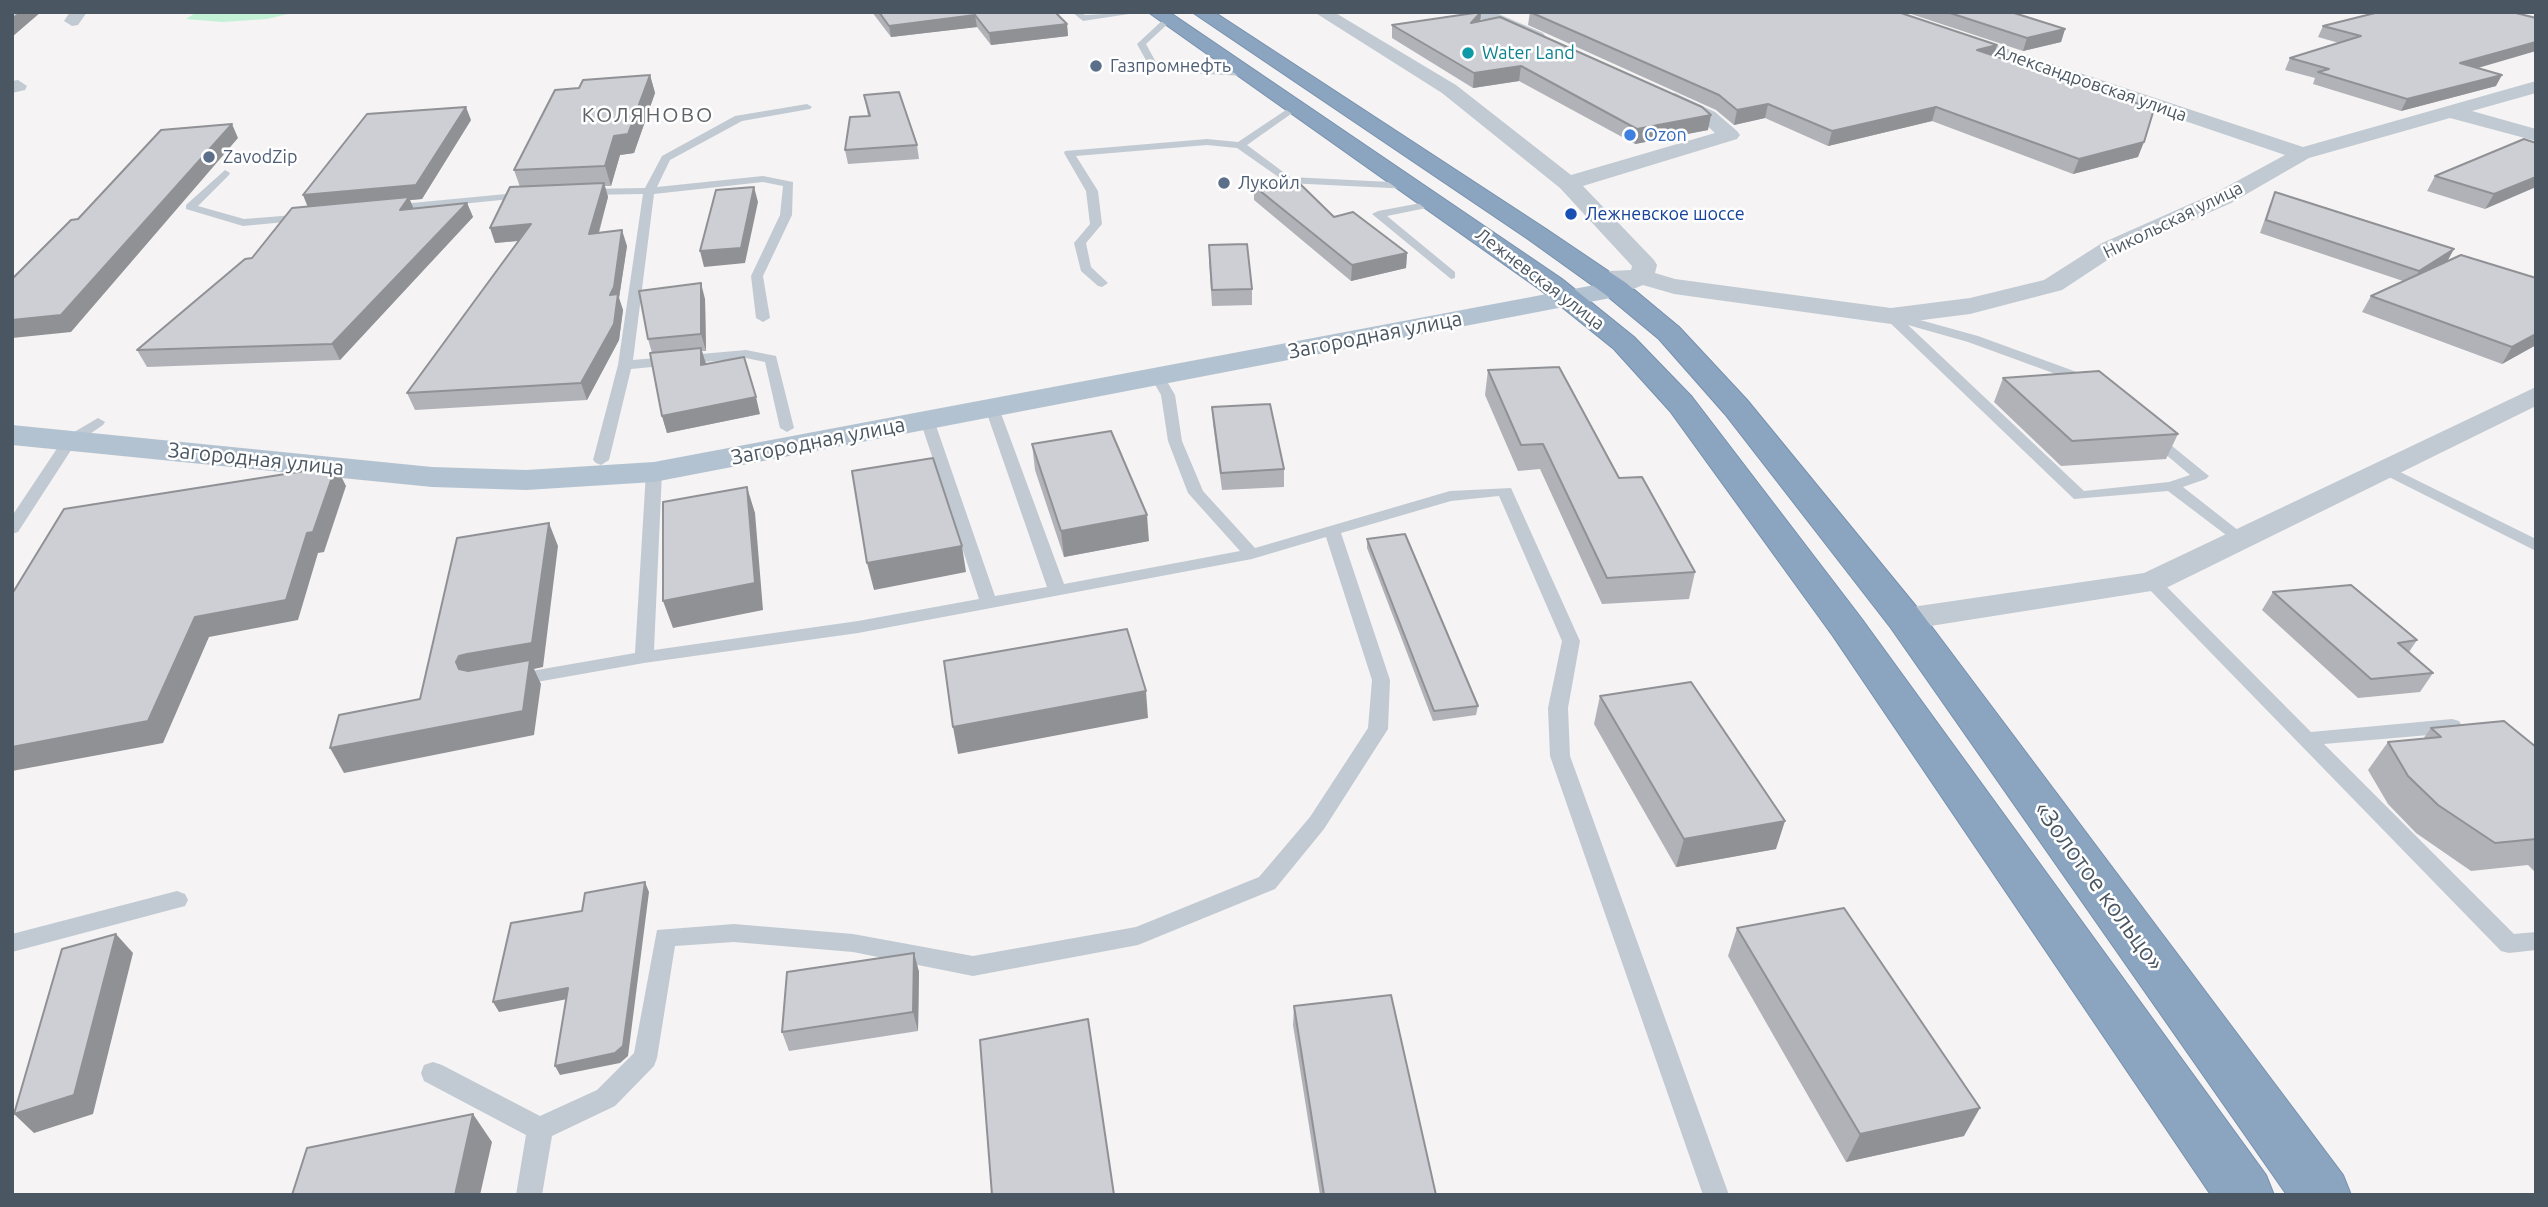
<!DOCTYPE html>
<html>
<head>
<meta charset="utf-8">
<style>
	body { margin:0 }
	#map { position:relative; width:2548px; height:1207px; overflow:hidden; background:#f5f3f3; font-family:Ubuntu,sans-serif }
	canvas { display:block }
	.frame { position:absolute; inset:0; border:14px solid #4a5661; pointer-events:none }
</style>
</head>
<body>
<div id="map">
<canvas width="2548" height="1207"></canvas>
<div class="frame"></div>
</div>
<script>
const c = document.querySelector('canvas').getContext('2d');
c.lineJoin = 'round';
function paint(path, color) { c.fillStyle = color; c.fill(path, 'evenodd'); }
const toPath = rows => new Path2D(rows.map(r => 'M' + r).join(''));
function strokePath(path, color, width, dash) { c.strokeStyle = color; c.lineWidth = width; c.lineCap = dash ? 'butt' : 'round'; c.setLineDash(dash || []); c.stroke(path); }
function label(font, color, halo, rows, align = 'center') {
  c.font = font + ' Ubuntu,sans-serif'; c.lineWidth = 5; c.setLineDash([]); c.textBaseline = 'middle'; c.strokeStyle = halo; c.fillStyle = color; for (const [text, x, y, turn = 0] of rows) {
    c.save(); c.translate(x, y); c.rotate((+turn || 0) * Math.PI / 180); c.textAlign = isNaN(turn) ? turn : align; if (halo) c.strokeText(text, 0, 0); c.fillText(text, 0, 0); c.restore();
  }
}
paint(toPath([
	[197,12,296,12,267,19,222,22,186,19]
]), '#c3f1d5');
const highway = toPath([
	[1148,12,1169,12,1562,279,1634,337,1692,397,1861,618,2266,1175,2274,1195,2211,1195,1833,636,1670,411,1614,349,1542,291,1148,12],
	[1192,12,1214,12,1546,229,1626,283,1679,327,1747,400,1919,610,2343,1175,2351,1195,2287,1195,1891,628,1725,414,1659,339,1606,295,1528,239,1192,12]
]);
strokePath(highway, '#7690ad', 2);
paint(toPath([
	[1072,12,1081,12,1085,15,1142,12,1083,21,1072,12],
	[1165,18,1172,20,1146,44,1158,66,1245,70,1250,73,1245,76,1152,71,1137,44,1165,18],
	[807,104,812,107,810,109,742,121,670,160,657,187,763,176,793,182,792,215,763,276,770,318,763,322,756,318,751,276,780,215,783,186,763,182,654,194,633,360,746,350,776,356,794,428,787,432,780,428,765,362,746,358,631,369,609,460,601,465,596,463,593,460,618,365,643,194,582,195,576,192,582,189,645,188,662,156,735,116,807,104],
	[1295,104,1298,105,1298,109,1247,145,1290,177,1411,183,1416,186,1411,189,1287,183,1237,148,1207,145,1076,156,1098,191,1102,224,1086,243,1091,267,1108,283,1102,287,1098,286,1081,271,1074,243,1090,224,1086,191,1064,153,1065,151,1207,139,1238,142,1295,104],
	[225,170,230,173,229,175,198,206,244,219,307,214,313,217,307,220,243,226,186,209,186,205,225,170],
	[527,192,531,193,531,197,391,211,385,208,391,205,527,192],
	[1437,200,1443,203,1441,205,1387,216,1455,272,1455,278,1451,279,1372,214,1378,211,1437,200],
	[1891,312,1978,336,2085,375,2094,382,2094,388,2084,388,2075,381,1968,342,1908,325,2084,491,2169,482,2190,475,2144,436,2151,432,2156,433,2209,476,2206,479,2183,487,2248,538,2240,543,2234,541,2168,491,2074,499,1886,319,1886,313,1891,312],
	[1157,372,1162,373,1175,395,1182,441,1203,491,1255,548,1450,491,1511,488,1580,641,1568,708,1570,756,1729,1195,1703,1195,1550,756,1548,708,1562,641,1499,496,1451,501,1341,533,1390,680,1388,729,1324,829,1275,889,1138,945,973,976,853,952,734,942,675,946,657,1058,654,1066,615,1106,552,1136,542,1195,516,1195,526,1135,424,1081,421,1073,424,1065,433,1062,442,1065,540,1116,597,1090,634,1053,657,930,734,924,853,934,973,956,1136,927,1259,877,1310,817,1368,728,1372,680,1326,537,1252,559,858,633,644,663,514,686,507,684,505,680,507,676,514,674,635,653,646,472,654,467,662,472,654,650,858,621,979,599,920,420,927,416,934,420,995,596,1047,587,985,408,992,404,999,408,1064,584,1240,551,1188,493,1168,441,1161,395,1150,376,1157,372],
	[98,418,105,422,103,425,75,444,18,532,12,534,12,516,64,438,98,418],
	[2386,465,2536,539,2536,551,2381,473,2378,470,2381,467,2386,465],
	[2152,577,2158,578,2311,732,2452,719,2459,721,2462,726,2459,731,2452,733,2324,744,2514,934,2536,932,2536,950,2509,953,2501,951,2146,586,2143,582,2152,577],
	[177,891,185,894,188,900,185,906,12,952,12,934,177,891]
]), '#c1cad2');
paint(toPath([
	[70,12,87,12,78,25,72,26,64,21,70,12],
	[1314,12,1334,12,1456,85,1571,175,1715,133,1701,120,1661,101,1658,97,1661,93,1675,93,1715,112,1737,131,1740,135,1737,139,1583,186,1654,260,1657,265,1655,273,1675,279,1891,308,1970,298,2044,280,2102,243,2215,193,2285,155,1873,15,1871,12,1896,12,2303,147,2536,81,2536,93,2472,111,2536,129,2536,141,2450,118,2309,158,2231,203,2118,253,2062,290,1970,314,1891,324,1674,294,1643,285,1626,292,1617,289,1614,284,1589,282,1586,277,1589,272,1631,270,1632,266,1560,188,1442,93,1314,12],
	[1494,12,1543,33,1546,37,1543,41,1531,41,1476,17,1474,13,1494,12],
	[18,80,27,86,25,90,12,93,12,81,18,80],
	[2536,387,2536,406,2164,589,1905,630,1892,627,1887,619,1892,611,1905,608,2144,573,2536,387]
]), '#c1cad2');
paint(toPath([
	[1616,281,1626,283,1630,289,1626,295,654,482,526,490,432,487,12,445,12,425,432,467,526,470,654,462,1616,281]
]), '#b3c2d1');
paint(highway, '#8ba5c1');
paint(toPath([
	[872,12,1055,12,1067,24,1068,36,991,45,977,27,891,37],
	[1481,12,1480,21,1708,130,1635,144,1519,81,1473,88,1392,38,1392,25],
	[1530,12,1997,45,1994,56,2138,157,2073,174,1932,121,1828,146,1765,118,1734,125,1716,110,1528,25],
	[1905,12,2011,12,2065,29,2061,42,2023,51],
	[2323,26,2477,68,2496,86,2401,111,2313,84,2315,78,2285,70,2290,58,2339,43,2318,37],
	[650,75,655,93,634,153,620,155,611,186,605,186,608,197,599,233,627,246,619,298,623,310,619,340,587,400,415,410,407,393,519,241,495,243,520,187,514,170,579,88],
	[864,95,917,145,919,159,848,164,845,150,868,116],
	[471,120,422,199,410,200,413,208,467,203,473,217,340,360,147,367,137,350,252,258,308,207],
	[2536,143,2485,209,2427,191,2435,176],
	[1254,186,1407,253,1406,268,1351,281,1254,200],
	[2275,192,2447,261,2536,345,2502,364,2362,312,2371,296,2403,281,2260,233,2270,204],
	[1209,260,1252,289,1252,305,1212,306],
	[705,299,706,351,702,351,706,364,760,414,667,433,662,416,652,353,648,339],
	[1488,370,1695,572,1689,599,1602,604,1540,469,1518,471,1485,395],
	[2003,378,2178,434,2166,459,2061,466,1994,402],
	[1212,407,1284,469,1284,487,1222,490,1213,424],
	[1032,444,1149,541,1064,557,1035,470],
	[1367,539,1478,706,1476,715,1433,721,1367,548],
	[2273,592,2417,640,2409,652,2433,673,2420,692,2358,698,2262,610],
	[1600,696,1776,849,1676,867,1594,724],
	[2431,728,2536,747,2536,873,2528,865,2471,871,2416,833,2388,804,2368,770,2388,742,2423,739],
	[1737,928,1964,1136,1846,1162,1728,956],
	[914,953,919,972,918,1031,789,1051,782,1032],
	[1294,1006,1436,1195,1320,1195,1293,1025]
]), '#b0b2b7');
paint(toPath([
	[21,12,41,12,12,37,12,19],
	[1481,12,1480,26,1471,23],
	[975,15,977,27,891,37,889,26],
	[1067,24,1068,36,991,45,989,33],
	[2065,29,2061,42,2023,51,2027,38],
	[2536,42,2536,51,2454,75,2460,63],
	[1997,45,1993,59,1977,50],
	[1521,66,1519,81,1473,88,1474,73],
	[650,75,655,93,634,153,620,155,611,186,605,166,614,136],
	[2502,75,2496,86,2401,111,2407,99],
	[1768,104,1765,118,1734,125,1737,110],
	[466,107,471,120,422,199,410,200,415,212,309,210,303,195],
	[1936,107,1932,121,1828,146,1832,131],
	[1711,115,1708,130,1635,144,1637,129],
	[232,124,238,138,71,332,12,338,12,320],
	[2144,142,2138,157,2073,174,2079,159],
	[2536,177,2536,187,2485,209,2494,194],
	[604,183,608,197,594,249,589,234],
	[754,187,758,202,745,263,704,267,700,251],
	[467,203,473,217,340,360,332,344],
	[531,224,537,239,495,243,490,228],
	[622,230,627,246,619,298,623,310,619,340,587,400,581,383,610,295],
	[2454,249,2447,262,2412,284,2419,271],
	[1407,253,1406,268,1351,281,1352,265],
	[701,283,705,299,706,351,701,334],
	[2536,334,2536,345,2502,364,2512,347],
	[701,348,706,364,701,365],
	[756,397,760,414,667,433,662,416],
	[336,466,346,486,324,552,318,553,298,620,209,637,163,743,12,771,12,747,195,617,307,533],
	[747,487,755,513,763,610,673,628,663,601],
	[1147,515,1149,541,1064,557,1061,531],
	[549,523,558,546,543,667,534,669,541,684,534,735,344,773,330,748,468,686,456,662],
	[962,546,966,572,874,590,867,563],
	[1146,691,1148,718,958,754,953,727],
	[1785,821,1776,849,1676,867,1684,839],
	[645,882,649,892,628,1056,620,1063,560,1075,555,1066],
	[116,934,133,953,93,1114,34,1133,14,1114],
	[914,953,919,972,918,1031,913,1012],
	[568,988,573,998,499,1012,493,1002],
	[1980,1108,1964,1136,1846,1162,1860,1134],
	[473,1114,492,1142,480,1195,455,1195]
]), '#909195');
const building = toPath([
	[12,12,21,12,12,19,12,12],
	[879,12,1055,12,1067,24,989,33,975,15,889,26,879,12],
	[1481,12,1471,23,1500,17,1702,107,1711,115,1637,129,1521,66,1474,73,1392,25,1481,12],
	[1530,12,1898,12,1997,45,1977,50,2154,109,2144,142,2079,159,1936,107,1832,131,1768,104,1737,110,1719,95,1530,12],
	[1947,12,2011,12,2065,29,2027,38,1947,12],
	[2379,12,2512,12,2536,18,2536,42,2460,63,2502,75,2407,99,2318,72,2329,69,2290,58,2361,36,2323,26,2379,12],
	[650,75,628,134,614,136,605,166,514,170,555,90,579,88,583,80,650,75],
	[899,92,917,145,845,150,850,117,870,116,864,95,899,92],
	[466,107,416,185,303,195,367,114,466,107],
	[232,124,61,315,12,320,12,279,71,220,78,219,161,130,232,124],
	[2524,139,2536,143,2536,177,2494,194,2435,176,2524,139],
	[1295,179,1334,217,1353,212,1407,253,1352,265,1254,186,1295,179],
	[604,183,589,234,622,230,614,287,610,295,618,294,614,324,581,383,407,393,531,224,490,228,510,187,604,183],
	[754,187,741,248,700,251,716,190,754,187],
	[2275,192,2454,249,2419,271,2266,220,2275,192],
	[409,197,400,210,467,203,332,344,137,350,245,259,252,258,292,208,409,197],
	[1247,244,1252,289,1212,290,1209,245,1247,244],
	[2461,255,2536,278,2536,334,2512,347,2371,296,2461,255],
	[701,283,701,334,648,339,639,291,701,283],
	[701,348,701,365,744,357,756,397,662,416,650,353,701,348],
	[1559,367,1619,478,1642,477,1695,572,1607,578,1543,444,1521,445,1488,370,1559,367],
	[2099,371,2178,434,2072,441,2003,378,2099,371],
	[1270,404,1284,469,1221,473,1212,407,1270,404],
	[1111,431,1147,515,1061,531,1032,444,1111,431],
	[933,458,962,546,867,563,852,471,933,458],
	[336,466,313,532,307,533,286,600,195,617,148,721,12,747,12,594,64,509,336,466],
	[747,487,755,583,663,601,663,502,747,487],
	[549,523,532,643,467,654,459,656,456,662,459,669,468,671,530,660,523,711,330,748,339,715,420,699,457,538,549,523],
	[1405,534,1478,706,1434,711,1367,539,1405,534],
	[2351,585,2417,640,2398,643,2433,673,2371,679,2273,592,2351,585],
	[1127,629,1146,691,953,727,944,661,1127,629],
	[1691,682,1785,821,1684,839,1600,696,1691,682],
	[2504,721,2536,747,2536,839,2495,843,2438,805,2408,776,2388,742,2441,737,2431,728,2504,721],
	[645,882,623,1046,615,1053,555,1066,568,988,493,1002,511,923,582,911,585,893,645,882],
	[1844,908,1980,1108,1860,1134,1737,928,1844,908],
	[116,934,74,1095,14,1114,62,949,116,934],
	[914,953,913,1012,782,1032,787,972,914,953],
	[1391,995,1436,1195,1324,1195,1294,1006,1391,995],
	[1088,1019,1114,1195,992,1195,980,1040,1088,1019],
	[473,1114,455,1195,292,1195,307,1148,473,1114]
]);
paint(building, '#cdcfd5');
strokePath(building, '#909195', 2);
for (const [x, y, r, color] of [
	[1468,53,7,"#0f9aa8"],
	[1096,66,7,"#5c6f8a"],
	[1630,135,7,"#3f7fe0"],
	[209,157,7,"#5c6f8a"],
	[1224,183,7,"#5c6f8a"],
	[1571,214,7,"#1a4fb4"]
]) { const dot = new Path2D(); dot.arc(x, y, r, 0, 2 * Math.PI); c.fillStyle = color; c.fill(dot); strokePath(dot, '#fff', 2.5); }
label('18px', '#0d838f', '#fff', [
	["Water Land",1482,53]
], 'left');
label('18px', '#4e5e75', '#fff', [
	["Газпромнефть",1110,66],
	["ZavodZip",223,157],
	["Лукойл",1238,183]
], 'left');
label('18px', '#4a5661', '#fff', [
	["Александровская улица",2091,83,19],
	["Никольская улица",2173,220,-26],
	["Лежневская улица",1540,279,37]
]);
label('18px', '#366cbe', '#fff', [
	["Ozon",1644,135]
], 'left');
label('18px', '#164399', '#fff', [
	["Лежневское шоссе",1585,214]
], 'left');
c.letterSpacing = '2px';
label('21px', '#5f6368', '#fff', [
	["КОЛЯНОВО",648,115]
]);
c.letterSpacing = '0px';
label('21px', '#4a5661', '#fff', [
	["Загородная улица",1375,335,-11],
	["Загородная улица",818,441,-11],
	["Загородная улица",256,459,6]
]);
label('24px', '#4a5661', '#fff', [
	["«Золотое кольцо»",2099,886,54]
]);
</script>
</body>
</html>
